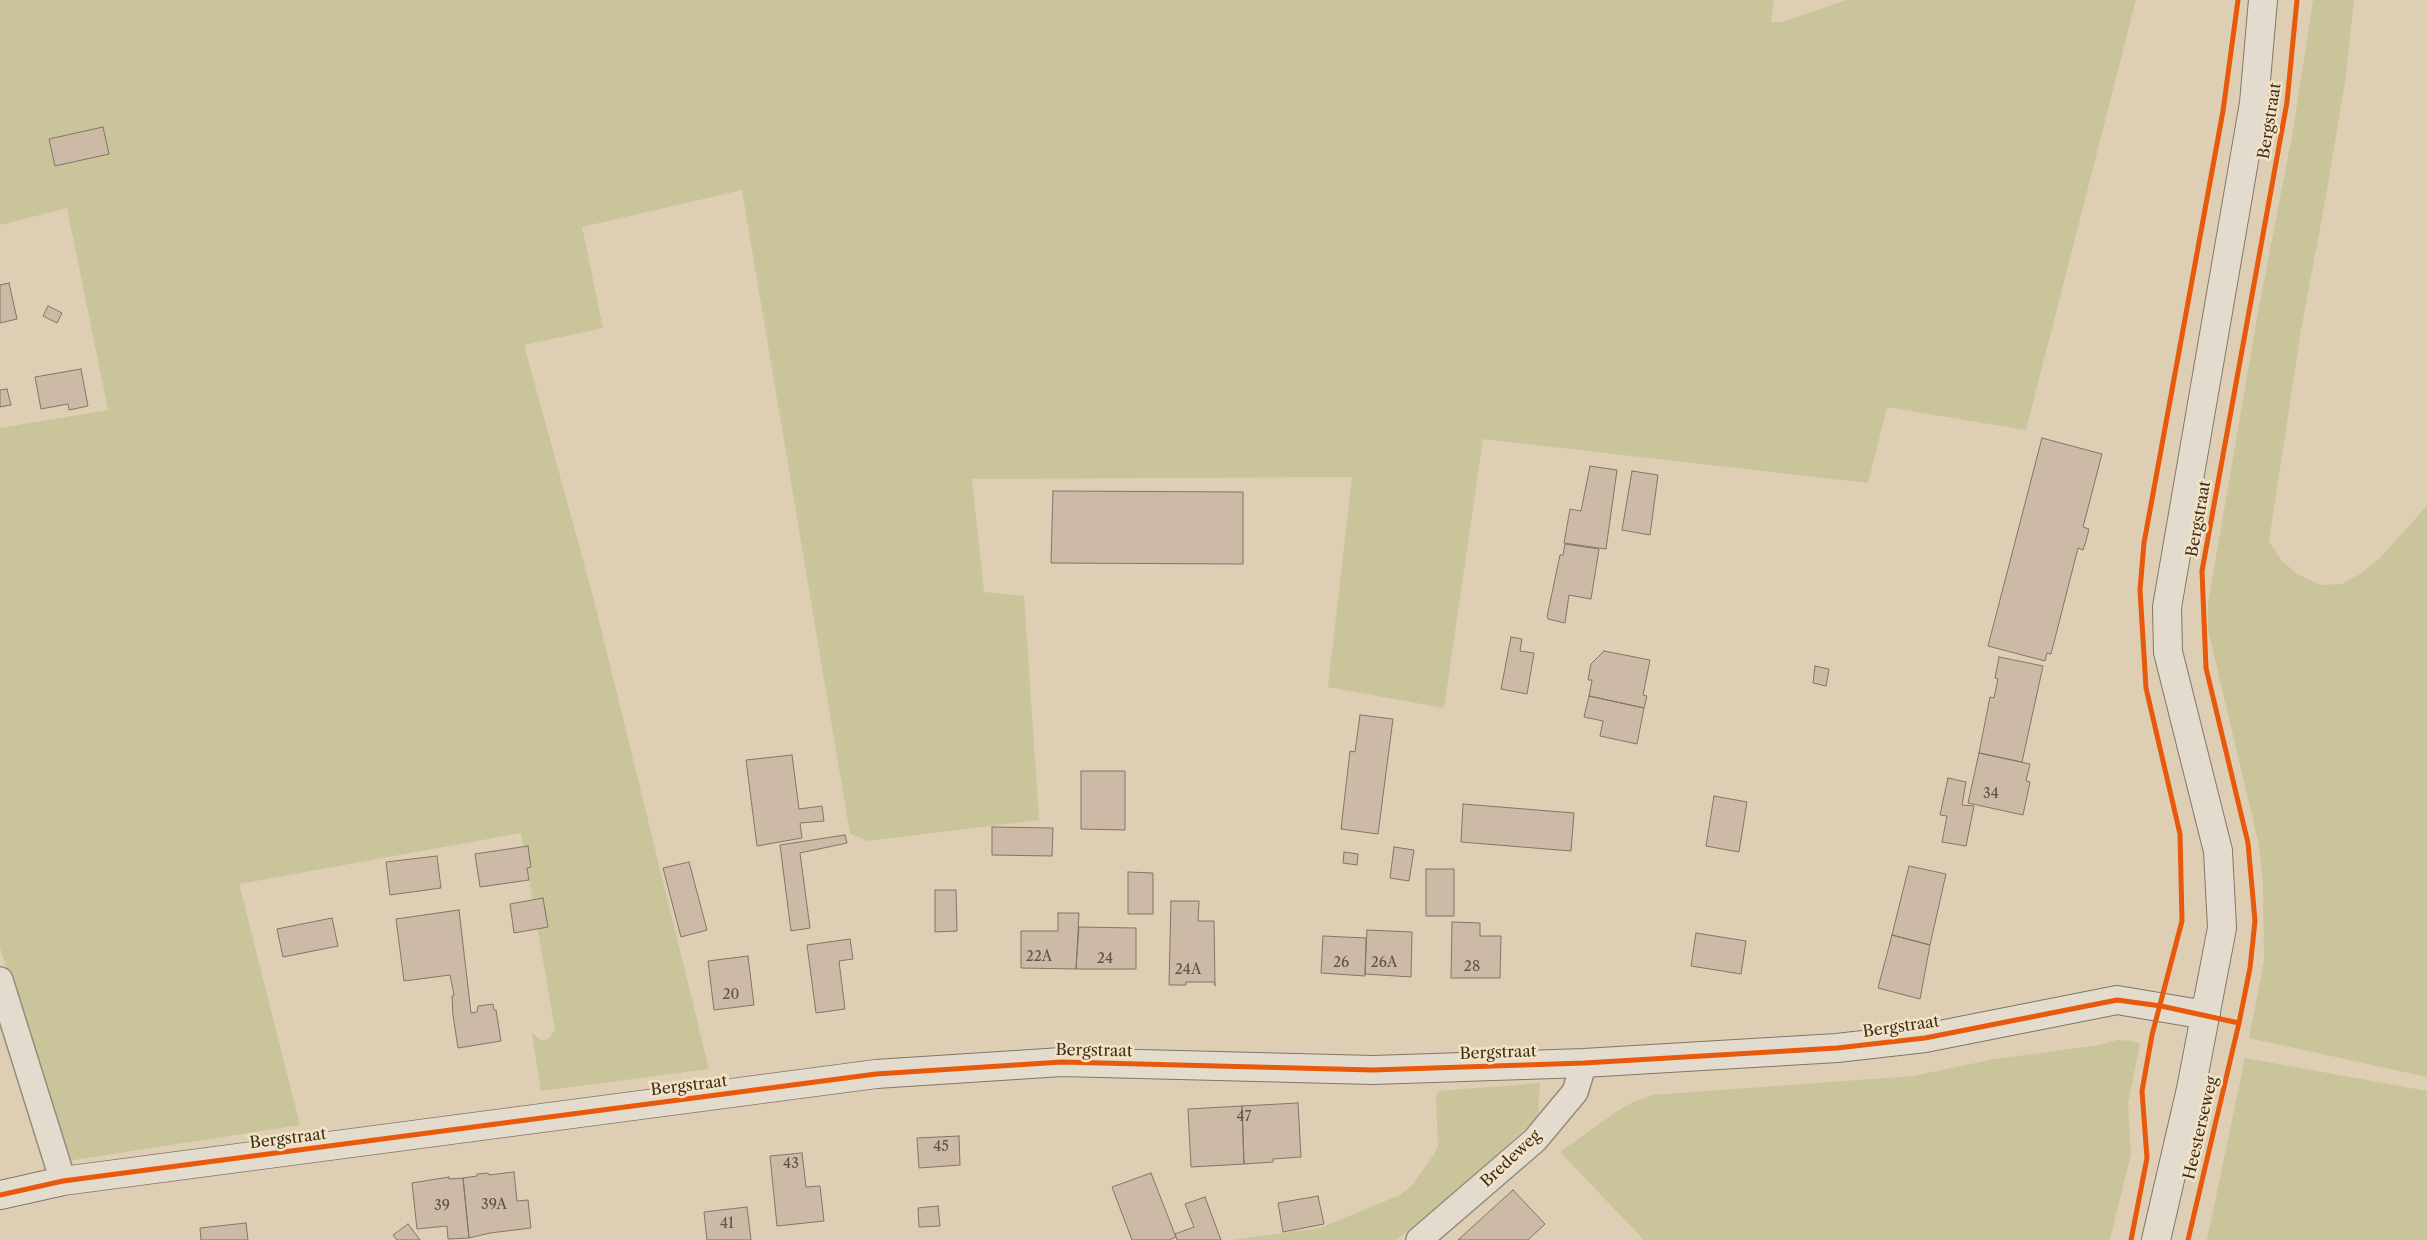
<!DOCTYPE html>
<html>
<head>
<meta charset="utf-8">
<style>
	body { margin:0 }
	canvas { display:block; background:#ddceb4 }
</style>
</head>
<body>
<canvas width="2427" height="1240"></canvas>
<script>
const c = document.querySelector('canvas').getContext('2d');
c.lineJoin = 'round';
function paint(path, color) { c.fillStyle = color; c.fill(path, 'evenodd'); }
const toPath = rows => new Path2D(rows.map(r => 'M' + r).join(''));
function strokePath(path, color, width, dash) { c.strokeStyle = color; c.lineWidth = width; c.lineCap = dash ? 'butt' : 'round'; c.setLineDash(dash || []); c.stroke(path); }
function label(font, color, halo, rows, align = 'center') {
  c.font = font + ' "Libre Caslon Text",serif'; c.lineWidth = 5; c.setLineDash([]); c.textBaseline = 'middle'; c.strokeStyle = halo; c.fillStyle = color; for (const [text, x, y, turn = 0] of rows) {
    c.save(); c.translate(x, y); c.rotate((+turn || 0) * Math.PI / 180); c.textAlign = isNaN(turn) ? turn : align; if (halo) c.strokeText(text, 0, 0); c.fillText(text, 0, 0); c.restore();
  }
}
paint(toPath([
	[0,0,1774,0,1771,22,1783,22,1846,0,2136,0,2026,430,1887,407,1868,483,1483,439,1444,708,1328,687,1352,477,972,479,984,592,1024,596,1039,820,868,841,850,834,742,190,582,227,603,328,524,345,594,600,709,1069,541,1091,532,1033,542,1041,549,1038,555,1030,521,833,239,884,300,1125,67,1161,0,948,0,428,108,410,67,208,0,225],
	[2313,0,2354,0,2345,82,2326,196,2301,330,2269,541,2281,560,2297,574,2320,585,2342,584,2360,574,2379,559,2427,506,2427,1077,2249,1038,2264,961,2263,881,2258,841,2208,630,2208,604,2258,312,2293,131],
	[2117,1040,2131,1041,2140,1044,2128,1103,2131,1154,2110,1240,1644,1240,1560,1152,1619,1110,1635,1101,1653,1095,1913,1076,1995,1059,2100,1045],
	[2245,1058,2427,1091,2427,1240,2207,1240],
	[1540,1083,1538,1117,1436,1209,1396,1240,1232,1240,1320,1228,1400,1195,1413,1184,1435,1153,1438,1146,1436,1098,1438,1091]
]), '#c9c49a');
const building = toPath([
	[103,127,109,154,55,166,49,139,103,127],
	[9,283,17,319,0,323,0,285,9,283],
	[48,306,62,313,57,323,43,316,48,306],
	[81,369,88,406,69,410,68,404,41,409,35,377,81,369],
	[7,389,11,405,0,407,0,390,7,389],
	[2042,438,2102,454,2083,527,2089,529,2086,541,2083,550,2078,548,2051,654,2047,653,2045,661,1988,646,2042,438],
	[1590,466,1617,470,1606,549,1564,543,1570,509,1581,511,1590,466],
	[1632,471,1658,475,1650,535,1622,530,1632,471],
	[1053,491,1243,492,1243,564,1051,563,1053,491],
	[1565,544,1599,549,1591,599,1569,595,1565,623,1548,619,1547,617,1560,555,1563,555,1565,544],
	[1511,637,1522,639,1520,651,1534,653,1527,694,1501,689,1511,637],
	[1604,651,1650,660,1643,695,1647,696,1644,708,1589,696,1592,680,1588,680,1591,664,1604,651],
	[1999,657,2043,666,2022,762,1979,753,1990,697,1994,698,1998,679,1995,678,1999,657],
	[1815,666,1829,669,1826,686,1813,683,1815,666],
	[1589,696,1644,708,1637,744,1600,736,1603,721,1584,717,1589,696],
	[1360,715,1393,719,1378,834,1341,829,1350,751,1355,752,1360,715],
	[1979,753,2030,764,2026,781,2030,782,2023,815,1968,803,1979,753],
	[792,755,799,809,822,806,824,821,800,823,802,838,757,846,746,760,792,755],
	[1081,771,1125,771,1125,830,1081,829,1081,771],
	[1948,778,1966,782,1962,805,1974,806,1966,846,1942,842,1947,816,1940,815,1948,778],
	[1714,796,1747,802,1739,852,1706,846,1714,796],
	[1463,804,1574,813,1571,851,1461,842,1463,804],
	[992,827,1053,828,1052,856,992,855,992,827],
	[845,835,847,843,800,853,810,928,791,931,780,845,845,835],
	[528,846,531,867,527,868,529,880,480,887,475,854,528,846],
	[1394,847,1414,850,1409,881,1390,878,1394,847],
	[1344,852,1358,854,1357,865,1343,863,1344,852],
	[437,856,441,888,390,895,386,862,437,856],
	[689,862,707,930,681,937,663,868,689,862],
	[1909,866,1946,874,1930,945,1892,935,1909,866],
	[1426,869,1454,869,1454,916,1426,916,1426,869],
	[1128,872,1153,873,1153,914,1128,914,1128,872],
	[935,890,956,890,957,931,935,932,935,890],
	[543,898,548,927,514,933,510,904,543,898],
	[1171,901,1199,901,1198,921,1214,921,1215,986,1214,982,1186,982,1186,985,1169,985,1171,901],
	[459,910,471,1013,477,1012,478,1006,493,1004,494,1010,496,1010,501,1041,458,1048,453,1015,452,996,454,995,450,975,404,981,396,919,459,910],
	[1058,913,1079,913,1076,969,1021,968,1021,931,1058,931,1058,913],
	[332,918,338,946,283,957,277,929,332,918],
	[1452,922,1480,923,1480,936,1501,936,1500,978,1451,978,1452,922],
	[1079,927,1136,928,1136,969,1076,969,1079,927],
	[1367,930,1412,932,1411,977,1365,974,1367,930],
	[1696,933,1746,941,1741,974,1691,966,1696,933],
	[1892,935,1930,945,1920,999,1878,988,1892,935],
	[1323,936,1366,938,1365,976,1321,973,1323,936],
	[850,939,853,959,839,961,845,1009,816,1013,807,945,850,939],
	[748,956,754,1005,714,1010,708,961,748,956],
	[1298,1103,1301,1157,1273,1159,1273,1162,1244,1164,1242,1106,1298,1103],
	[1242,1106,1244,1164,1191,1167,1188,1109,1242,1106],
	[959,1136,960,1165,919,1168,917,1138,959,1136],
	[802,1153,806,1187,820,1186,824,1221,777,1226,770,1156,802,1153],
	[514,1172,517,1201,528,1200,531,1228,490,1233,469,1238,463,1178,477,1176,477,1174,488,1173,489,1175,514,1172],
	[1151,1173,1176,1237,1169,1240,1132,1240,1112,1187,1151,1173],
	[449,1177,449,1179,463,1178,469,1238,448,1239,447,1226,417,1229,412,1183,449,1177],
	[1513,1190,1545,1224,1528,1240,1458,1240,1513,1190],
	[1318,1196,1324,1224,1283,1232,1278,1203,1318,1196],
	[1205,1197,1221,1240,1177,1240,1175,1234,1194,1227,1185,1204,1205,1197],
	[938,1206,940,1226,919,1227,918,1208,938,1206],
	[747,1207,751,1240,707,1240,704,1212,747,1207],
	[246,1223,248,1240,201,1240,200,1228,246,1223],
	[408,1224,420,1240,397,1240,393,1235,408,1224]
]);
paint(building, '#ccb9a6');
strokePath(building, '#807768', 1);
const street = toPath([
	[0,980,63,1181],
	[1419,1240,1535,1140,1575,1092,1584,1063]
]);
const secondary = toPath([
	[0,1195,63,1181,876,1074,1062,1062,1373,1070,1584,1063,1837,1048,1925,1038,2117,1000,2206,1015],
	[2156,1240,2191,1089,2222,928,2218,851,2168,652,2167,607,2254,103,2263,0]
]);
strokePath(street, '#968c7c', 28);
strokePath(secondary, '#807768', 30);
strokePath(street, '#e3dcce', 25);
strokePath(secondary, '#e3dcce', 28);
strokePath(toPath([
	[0,1195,63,1181,876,1074,1062,1062,1373,1070,1584,1063,1837,1048,1925,1038,2117,1000,2161,1006,2239,1023],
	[2131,1240,2147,1158,2142,1091,2152,1035,2182,921,2180,834,2146,688,2140,590,2144,543,2223,111,2238,0],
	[2188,1240,2239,1023,2250,968,2255,921,2248,843,2206,668,2202,571,2287,102,2297,0]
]), '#e8590c', 5);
label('14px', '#5f5344', null, [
	["34",1991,794],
	["22A",1039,957],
	["24",1105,959],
	["26",1341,963],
	["26A",1384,963],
	["28",1472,967],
	["24A",1188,970],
	["20",731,995],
	["47",1244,1117],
	["45",941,1147],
	["43",791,1164],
	["39A",494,1205],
	["39",442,1206],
	["41",727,1224]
]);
label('16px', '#3a3023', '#f4e2c3', [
	["Bergstraat",2270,121,-81],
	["Bergstraat",2199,519,-80],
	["Bergstraat",1901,1027,-8],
	["Bergstraat",1094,1051,1],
	["Bergstraat",1498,1053,-2],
	["Bergstraat",689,1086,-7],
	["Heesterseweg",2201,1128,-77],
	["Bergstraat",288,1139,-7],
	["Bredeweg",1511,1159,-43]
]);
</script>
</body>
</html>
